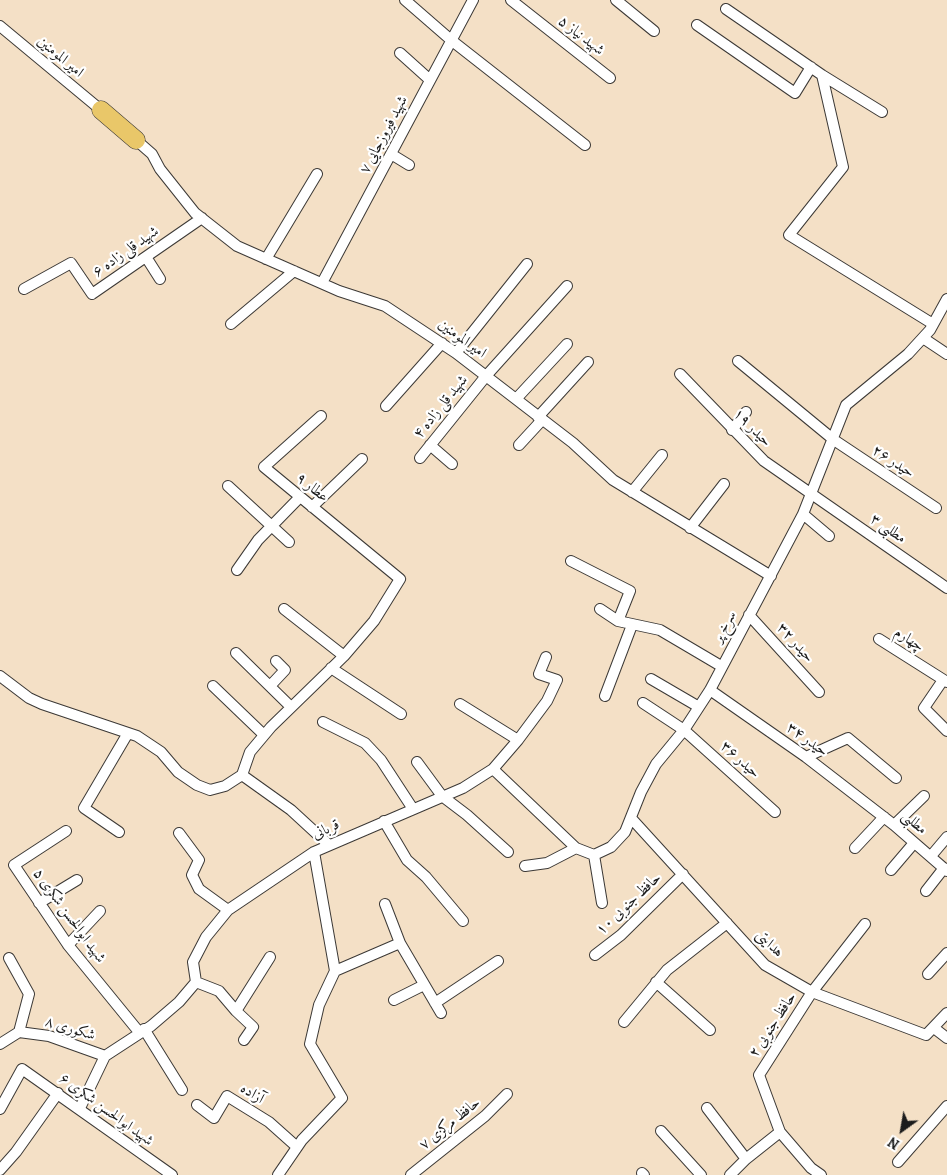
<!DOCTYPE html>
<html>
<head>
<meta charset="utf-8">
<style>
	body { margin:0 }
	#map { position:relative; width:947px; height:1175px; overflow:hidden; background:#f4e0c6; font-family:Alegreya,serif }
	canvas { display:block }
	.north { position:absolute; left:877px; top:1105px; width:50px; height:50px; -webkit-text-stroke:4px #fff; paint-order:stroke; rotate:212deg; font-size:14px; font-weight:700; line-height:20px; text-align:center; color:#1c1c1c }
	.north::after { content:''; display:block; margin:auto; width:18px; height:22px; background:#1c1c1c; clip-path:polygon(50% 0,100% 100%,50% 72%,0 100%) }
</style>
</head>
<body>
<div id="map">
<canvas width="947" height="1175"></canvas>
<div class="north">N</div>
</div>
<script>
const c = document.querySelector('canvas').getContext('2d');
c.lineJoin = 'round';
const toPath = rows => new Path2D(rows.map(r => 'M' + r).join(''));
function strokePath(path, color, width, dash) { c.strokeStyle = color; c.lineWidth = width; c.lineCap = dash ? 'butt' : 'round'; c.setLineDash(dash || []); c.stroke(path); }
function label(font, color, halo, rows, align = 'center') {
  c.font = font + ' Alegreya,Amiri,serif'; c.lineWidth = 4.5; c.setLineDash([]); c.textBaseline = 'middle'; c.strokeStyle = halo; c.fillStyle = color; for (const [text, x, y, turn = 0] of rows) {
    c.save(); c.translate(x, y); c.rotate((+turn || 0) * Math.PI / 180); c.textAlign = isNaN(turn) ? turn : align; if (halo) c.strokeText(text, 0, 0); c.fillText(text, 0, 0); c.restore();
  }
}
const minor = toPath([
	[405,0,451,40,585,145],
	[511,0,610,78],
	[616,0,654,31],
	[726,9,822,75,882,112],
	[697,25,795,93,811,67],
	[0,26,101,110],
	[400,53,430,80],
	[822,75,843,167,789,235,933,324],
	[136,140,152,154,160,169,195,213,237,246,339,291,385,306,456,353,573,443,613,480,771,576],
	[391,154,409,165],
	[146,257,160,279],
	[266,259,317,174],
	[322,283,473,0],
	[24,289,71,263,92,294,202,218],
	[231,324,294,271],
	[923,338,947,354],
	[456,353,527,264],
	[738,361,834,440,936,508],
	[680,374,764,461,947,588],
	[516,399,567,344],
	[386,406,442,343],
	[538,417,588,362],
	[732,430,746,412],
	[430,445,452,464],
	[519,445,542,420],
	[420,458,486,376,567,286],
	[228,486,289,542],
	[632,492,662,455],
	[312,507,362,459],
	[803,514,829,536],
	[690,528,724,484],
	[571,561,630,591,618,621],
	[237,570,258,540,300,497],
	[284,609,344,656],
	[600,609,618,621,660,630,721,666],
	[749,615,819,692],
	[879,639,947,682],
	[236,653,291,707],
	[331,668,401,714],
	[0,676,29,698,42,704,137,736,161,752,178,772,197,785,210,790,225,786,242,775,250,752,271,727,344,656,374,621,400,579,264,467,321,416],
	[651,679,699,707],
	[943,680,924,708,947,731],
	[213,686,264,735],
	[270,686,285,670,276,661],
	[710,690,806,757,894,825,947,871],
	[605,696,632,625],
	[643,703,684,730,775,812],
	[460,704,518,740],
	[323,722,365,743,381,760,413,809],
	[806,757,848,738,896,778],
	[417,762,442,796,467,815,508,852],
	[493,769,576,848,594,855,611,847,625,832,641,792,656,764,684,730,710,690,803,514,846,405,908,354,930,330,947,299],
	[242,775,291,810,329,845],
	[631,818,765,965,812,992,926,1035,947,1013],
	[384,821,407,860,426,877,463,921],
	[894,825,924,796],
	[66,831,14,865,68,945,139,1032],
	[119,832,84,808,128,733],
	[179,833,199,860,192,875,199,889,228,910],
	[855,848,884,817],
	[594,855,602,903],
	[931,856,947,837],
	[525,866,547,863,576,848],
	[891,870,914,843],
	[926,891,944,868],
	[39,903,77,880],
	[385,904,400,943,441,1013],
	[68,945,100,911],
	[595,955,621,935,683,874],
	[9,958,29,994,19,1032],
	[335,971,400,943],
	[928,974,947,953],
	[196,982,219,991,236,1011,253,1027,244,1040],
	[656,982,710,1030],
	[394,1000,424,985],
	[435,1003,498,961],
	[236,1011,270,957],
	[624,1022,667,970,727,923],
	[934,1028,947,1038],
	[144,1029,182,1090],
	[0,1044,19,1032,49,1036,105,1056],
	[197,1105,214,1118,227,1096,269,1122,297,1147],
	[80,1108,105,1056,151,1026,179,1002,196,982,193,962,206,937,228,910,314,852,463,788,493,769,518,740,547,701,557,680,539,674,546,657],
	[707,1108,746,1159],
	[0,1109,22,1069,172,1175],
	[661,1131,701,1175],
	[898,1162,947,1106],
	[0,1170,16,1152,58,1093],
	[642,1173,644,1175],
	[278,1175,302,1140,342,1098,310,1044,319,1005,335,971,314,852],
	[411,1175,485,1116,507,1094],
	[730,1175,746,1159,780,1132],
	[821,1175,811,1168,780,1132,759,1075,812,992,865,924]
]);
const trunk = toPath([
	[101,110,136,140]
]);
strokePath(minor, '#3c3936', 12);
strokePath(trunk, '#3c3936', 19);
strokePath(minor, '#fff', 10);
strokePath(trunk, '#e9c769', 18);
label('15px', '#1c1c1c', '#fff', [
	["شهید نیاز ۵",581,36,38],
	["امیر المومنین",60,57,40],
	["شهید فیروزجایی ۷",384,135,-62],
	["شهید قلی زاده ۶",126,252,-35],
	["امیر المومنین",462,339,36],
	["شهید قلی زاده ۴",441,407,-51],
	["حیدر ۱۹",752,428,45],
	["حیدر ۲۶",893,462,33],
	["عطار ۹",312,488,39],
	["مطلبی ۳",888,529,35],
	["سرخ پر",725,627,-62],
	["چهارم",909,640,33],
	["حیدر ۳۲",795,643,48],
	["حیدر ۳۴",807,740,36],
	["حیدر ۳۶",740,760,42],
	["مطلبی",914,823,40],
	["قربانی",326,830,-25],
	["حافظ جنوبی ۱۰",629,904,-43],
	["شهید ابوالحسن شکری ۵",69,916,54],
	["هدایتی",769,944,43],
	["حافظ جنوبی ۲",773,1025,-57],
	["شکوری ۸",70,1029,17],
	["آزاده",252,1094,32],
	["شهید ابوالحسن شکری ۶",106,1110,36],
	["حافظ مرکزی ۷",450,1124,-39]
]);
</script>
</body>
</html>
